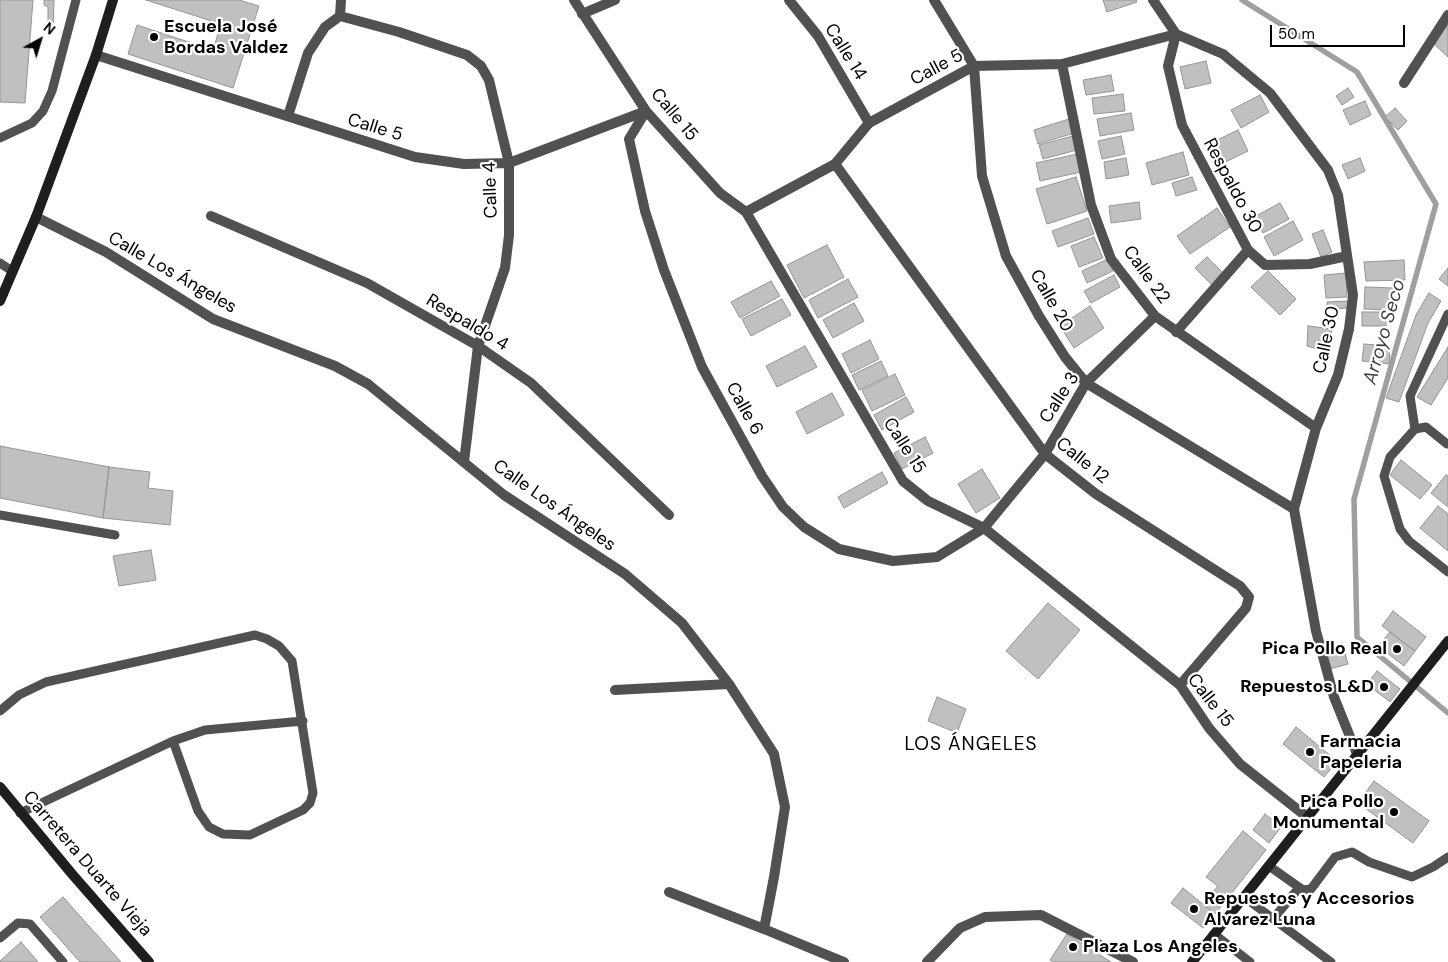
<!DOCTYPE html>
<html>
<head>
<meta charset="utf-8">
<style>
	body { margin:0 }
	#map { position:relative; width:1448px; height:962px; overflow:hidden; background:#fff; font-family:"DM Sans",sans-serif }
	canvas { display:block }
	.north { position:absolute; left:15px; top:15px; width:50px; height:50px; -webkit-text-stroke:4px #fff; paint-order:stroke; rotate:39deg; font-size:14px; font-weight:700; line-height:20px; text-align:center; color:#000 }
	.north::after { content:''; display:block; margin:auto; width:18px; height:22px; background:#000; clip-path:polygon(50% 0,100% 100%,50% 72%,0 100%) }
	.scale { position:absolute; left:1270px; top:25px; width:135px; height:22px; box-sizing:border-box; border:2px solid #000; border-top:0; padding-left:6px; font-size:15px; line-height:18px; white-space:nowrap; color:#000; -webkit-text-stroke:4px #fff; paint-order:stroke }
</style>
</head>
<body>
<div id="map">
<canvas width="1448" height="962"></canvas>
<div class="north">N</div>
<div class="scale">50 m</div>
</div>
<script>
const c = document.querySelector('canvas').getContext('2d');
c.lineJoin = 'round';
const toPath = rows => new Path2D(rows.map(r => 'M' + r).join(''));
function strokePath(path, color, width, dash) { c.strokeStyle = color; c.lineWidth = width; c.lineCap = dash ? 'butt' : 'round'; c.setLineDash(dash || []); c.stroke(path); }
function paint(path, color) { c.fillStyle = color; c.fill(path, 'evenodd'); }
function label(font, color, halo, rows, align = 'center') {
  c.font = font + ' "DM Sans",sans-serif'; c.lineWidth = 4.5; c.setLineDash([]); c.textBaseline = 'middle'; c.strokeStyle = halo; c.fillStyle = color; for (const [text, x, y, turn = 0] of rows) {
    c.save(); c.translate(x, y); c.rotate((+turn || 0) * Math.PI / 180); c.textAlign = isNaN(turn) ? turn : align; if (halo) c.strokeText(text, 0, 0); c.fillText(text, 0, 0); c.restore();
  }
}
strokePath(toPath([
	[1242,0,1357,72,1436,204,1354,499,1357,637,1448,713]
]), '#9f9f9f', 5.5);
const building = toPath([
	[0,0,33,0,25,103,0,102,0,0],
	[44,0,54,0,53,32,48,31,48,7,44,5,44,0],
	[146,0,239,0,259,6,233,88,128,54,137,25,213,50,221,24,146,0],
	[1103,0,1136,0,1137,2,1107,12,1103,0],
	[1448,25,1448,57,1433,43,1448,25],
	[1206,61,1211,83,1185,89,1180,67,1206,61],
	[1111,75,1114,91,1086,95,1083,80,1111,75],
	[1348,88,1354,97,1342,105,1336,96,1348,88],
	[1123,94,1125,111,1094,114,1092,98,1123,94],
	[1260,95,1269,112,1241,128,1231,110,1260,95],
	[1365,101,1371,115,1350,125,1343,110,1365,101],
	[1395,108,1407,121,1398,130,1385,117,1395,108],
	[1131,113,1134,130,1100,136,1097,119,1131,113],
	[1069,119,1074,133,1038,144,1034,130,1069,119],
	[1238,130,1248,151,1217,166,1207,145,1238,130],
	[1073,136,1077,150,1043,159,1039,145,1073,136],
	[1121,136,1125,154,1102,159,1098,141,1121,136],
	[1183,152,1189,175,1152,185,1146,163,1183,152],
	[1077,154,1081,172,1040,181,1036,163,1077,154],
	[1126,158,1129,175,1106,179,1104,162,1126,158],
	[1360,158,1365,171,1348,179,1342,165,1360,158],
	[1076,177,1087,211,1047,224,1036,189,1076,177],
	[1192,177,1197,190,1176,196,1172,183,1192,177],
	[1139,202,1141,219,1111,223,1109,206,1139,202],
	[1280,203,1289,219,1263,233,1254,217,1280,203],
	[1217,208,1230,227,1190,254,1177,236,1217,208],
	[1088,218,1094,234,1058,247,1052,231,1088,218],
	[1293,221,1303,240,1274,256,1264,237,1293,221],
	[1323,230,1332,252,1321,257,1312,234,1323,230],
	[1094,237,1103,258,1079,267,1071,246,1094,237],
	[827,245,844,277,804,298,787,265,827,245],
	[1207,257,1223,273,1212,285,1195,268,1207,257],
	[1108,259,1113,271,1087,283,1082,271,1108,259],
	[1404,260,1405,280,1366,281,1364,262,1404,260],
	[1448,268,1448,286,1439,279,1448,268],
	[1268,271,1296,299,1280,315,1251,287,1268,271],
	[1346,273,1347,297,1326,298,1324,275,1346,273],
	[1114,275,1120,287,1091,303,1084,291,1114,275],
	[848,279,858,297,818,318,809,300,848,279],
	[771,281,780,296,740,318,731,302,771,281],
	[1365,287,1394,288,1393,310,1364,309,1365,287],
	[1429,293,1441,301,1428,323,1399,402,1386,398,1416,315,1429,293],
	[782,299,791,315,751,336,742,319,782,299],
	[1349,301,1349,308,1328,309,1327,302,1349,301],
	[854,303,864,321,833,338,823,320,854,303],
	[1090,306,1104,328,1074,348,1060,326,1090,306],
	[1362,312,1386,312,1386,326,1362,326,1362,312],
	[1308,326,1332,329,1328,352,1307,346,1308,326],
	[870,340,879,359,851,373,842,354,870,340],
	[1364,344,1390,346,1389,364,1362,361,1364,344],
	[805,346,817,367,777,387,766,366,805,346],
	[1448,347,1448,378,1431,405,1417,397,1448,347],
	[881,361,888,376,859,390,852,375,881,361],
	[895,374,905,395,872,411,862,390,895,374],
	[832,393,844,415,807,434,796,412,832,393],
	[906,397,914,412,882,430,874,415,906,397],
	[925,437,933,453,902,469,894,453,925,437],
	[0,446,109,467,103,518,0,498,0,446],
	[1401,460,1432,485,1420,499,1390,475,1401,460],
	[109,467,150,472,148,488,173,491,170,525,103,518,109,467],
	[982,469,1000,498,976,513,958,484,982,469],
	[882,472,888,483,844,508,838,497,882,472],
	[1446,475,1448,476,1448,507,1431,493,1446,475],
	[1438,506,1448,514,1448,551,1420,528,1438,506],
	[151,550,156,580,119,586,113,556,151,550],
	[1048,603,1080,630,1038,679,1006,651,1048,603],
	[1393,611,1426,637,1415,651,1382,626,1393,611],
	[1390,632,1415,651,1404,666,1378,646,1390,632],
	[1342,643,1348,664,1330,669,1324,648,1342,643],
	[1377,671,1400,689,1390,702,1367,684,1377,671],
	[937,697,966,709,957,733,928,721,937,697],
	[1296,727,1337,761,1324,777,1283,744,1296,727],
	[1374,781,1429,821,1413,843,1358,803,1374,781],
	[1265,814,1281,827,1269,843,1253,830,1265,814],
	[1243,831,1266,850,1215,914,1203,904,1218,886,1206,877,1243,831],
	[1183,888,1215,914,1203,928,1171,903,1183,888],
	[63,897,121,962,80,962,40,917,63,897],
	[1067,934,1111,962,1054,962,1050,960,1067,934],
	[21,942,38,962,0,962,0,961,21,942]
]);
paint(building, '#c0c0c0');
strokePath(building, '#959595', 1);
strokePath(toPath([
	[0,138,32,123,43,111,52,91,76,0],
	[0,263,12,271],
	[1415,429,1410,396,1448,314],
	[1447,444,1426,427,1415,429,1390,457,1384,476,1400,529,1409,541,1448,572],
	[0,515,115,535],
	[0,711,19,695,46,682,255,635,267,639,279,646,292,661,313,793,310,803,303,810,250,835,223,834,209,827,198,811,173,741],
	[20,813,173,741,205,730,303,721],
	[1269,866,1303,890,1311,889,1335,857,1352,852,1369,862,1412,877,1433,867,1448,857],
	[1244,897,1331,962],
	[1273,919,1298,889],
	[1214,934,1250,962],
	[0,938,18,923,30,924,63,962]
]), '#515151', 9);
strokePath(toPath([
	[574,0,646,111,720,193,746,212,903,481,928,501,984,528,1180,685,1209,728,1240,764,1307,817],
	[789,0,818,36,869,123],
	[934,0,974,66,982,176,1006,256,1039,316,1065,357,1086,383,1294,509],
	[1153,0,1176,34,1223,54,1270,93,1328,170,1338,195,1353,295,1349,329,1338,375,1316,428,1294,509,1316,631,1334,697,1357,754],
	[582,14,615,0],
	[340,16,399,32,467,55,481,66,489,80,509,163,509,235,505,268,478,346,464,462],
	[96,55,415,157,464,164,509,163,646,111],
	[1062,64,1091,205,1111,259,1155,316,1316,428],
	[1404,83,1448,15],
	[646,111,629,139,645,211,664,270,702,367,762,476,783,507,804,527,839,549,893,561,937,557,984,528,1045,454,1086,383,1155,316],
	[288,116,308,53,325,27,340,16,341,0],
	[835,164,1045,454,1096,494,1240,586,1249,597,1246,608,1180,685],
	[746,212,835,164,869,123,974,66,1062,64,1176,34,1168,66,1182,125,1248,250,1265,265,1310,264,1347,256],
	[211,216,367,283,478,346,531,383,669,515],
	[36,217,106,252,213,319,335,366,368,384,504,495,625,574,682,623,729,684,774,754,785,807,774,877,764,929,844,962],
	[1176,332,1248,250],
	[615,690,729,684],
	[669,892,764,929],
	[927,962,960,928,985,917,1041,915,1133,962]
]), '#515151', 10);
strokePath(toPath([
	[0,301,36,217,96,55,113,0],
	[0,787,72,874,149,962],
	[1192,962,1448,641]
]), '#1e1e1e', 10);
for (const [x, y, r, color] of [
	[154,37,5,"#000"],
	[1397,649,5,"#000"],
	[1384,687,5,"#000"],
	[1310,752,5,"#000"],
	[1394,812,5,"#000"],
	[1194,909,5,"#000"],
	[1073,947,5,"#000"]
]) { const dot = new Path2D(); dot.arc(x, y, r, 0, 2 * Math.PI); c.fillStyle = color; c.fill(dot); strokePath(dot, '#fff', 2); }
label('bold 18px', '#000', '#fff', [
	["Escuela José",164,27],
	["Bordas Valdez",164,48],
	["Pica Pollo Real",1387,649,"right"],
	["Repuestos L&D",1374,687,"right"],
	["Farmacia",1320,742],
	["Papeleria",1320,763],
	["Pica Pollo",1384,802,"right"],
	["Monumental",1384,823,"right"],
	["Repuestos y Accesorios",1204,899],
	["Alvarez Luna",1204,920],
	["Plaza Los Angeles",1083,947]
], 'left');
label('18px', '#000', '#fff', [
	["Calle 14",845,52,58],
	["Calle 5",937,68,-28],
	["Calle 15",674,115,50],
	["Calle 5",375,128,17],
	["Respaldo 30",1232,186,62],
	["Calle 4",491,190,-92],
	["Calle Los Ángeles",172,273,30],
	["Calle 22",1146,275,54],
	["Calle 20",1051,301,60],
	["Respaldo 4",467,323,31],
	["Calle 30",1327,340,-78],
	["Calle 3",1060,398,-57],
	["Calle 6",744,409,61],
	["Calle 15",904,446,57],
	["Calle 12",1082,461,39],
	["Calle Los Ángeles",554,506,35],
	["Calle 15",1210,701,52],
	["Carretera Duarte Vieja",87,864,49]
]);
label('italic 19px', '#404040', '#fff', [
	["Arroyo Seco",1385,332,-74]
]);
c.letterSpacing = '1px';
label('19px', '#000', '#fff', [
	["LOS ÁNGELES",971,745]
]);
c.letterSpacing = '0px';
</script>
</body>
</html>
